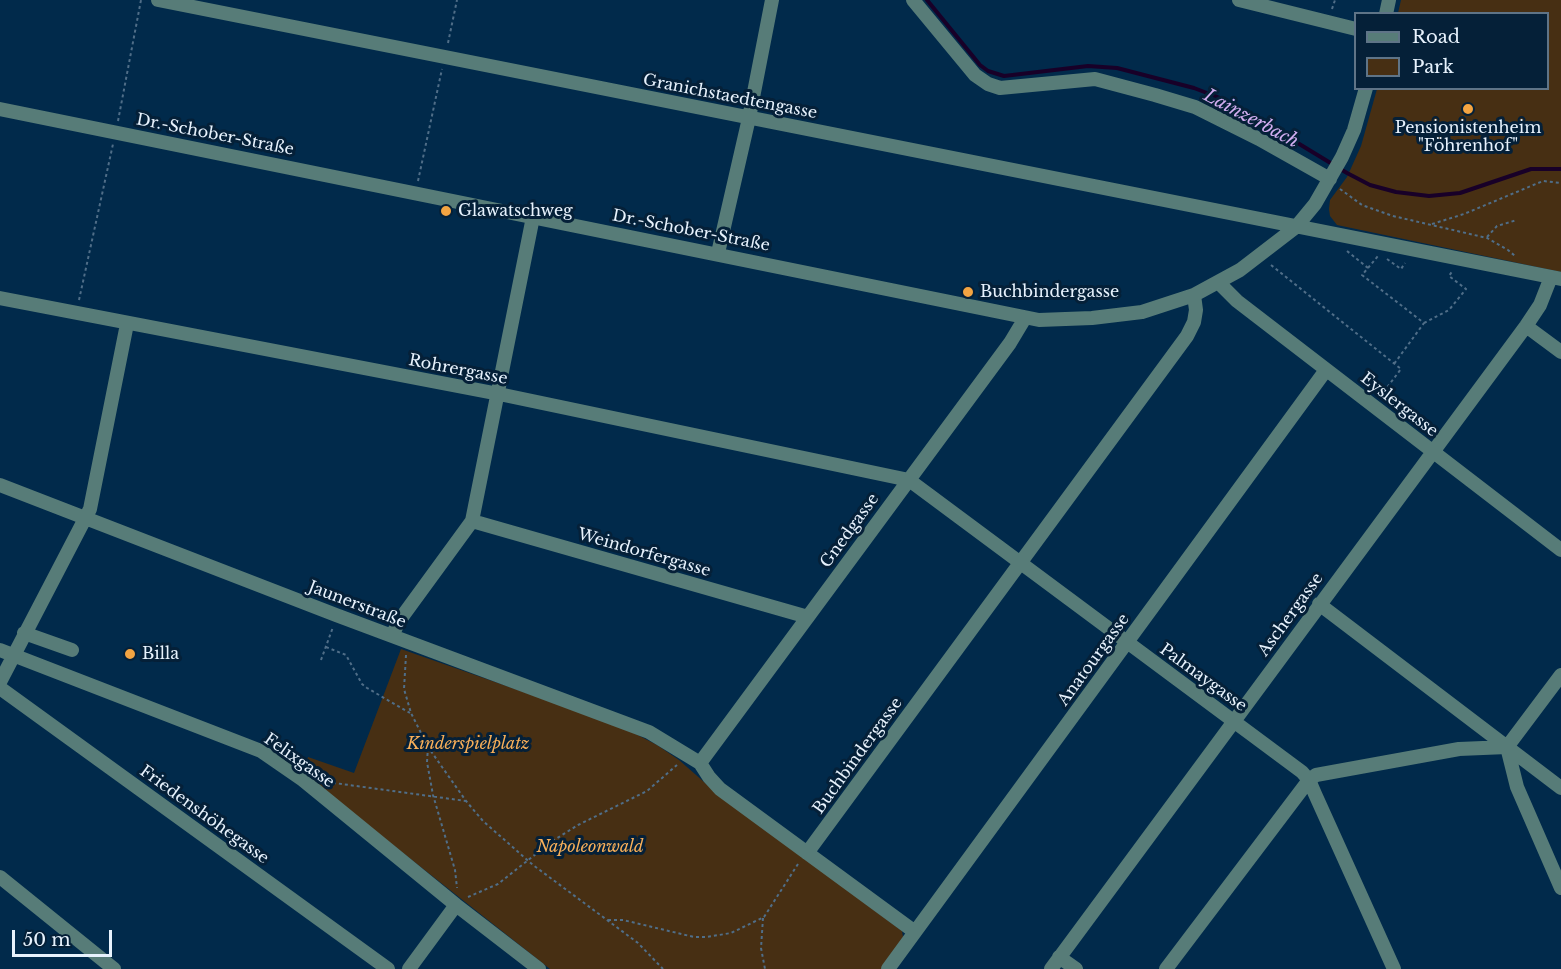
<!DOCTYPE html>
<html>
<head>
<meta charset="utf-8">
<style>
	body { margin:0 }
	#map { position:relative; width:1561px; height:969px; overflow:hidden; background:#012a4b; font-family:"Libre Baskerville",serif }
	canvas { display:block }
	.legend { position:absolute; left:1354px; top:12px; width:195px; height:78px; box-sizing:border-box; background:#052038; border:2px solid #5f7487; margin:0; padding:8px 10px; list-style:none; font-size:18px; color:#e7f2fd }
	.legend li { display:flex; align-items:center; gap:12px; height:30px }
	.legend b { width:30px; border:2px solid #5f7487 }
	.scale { position:absolute; left:12px; top:930px; width:100px; height:27px; box-sizing:border-box; border:3px solid #e7f2fd; border-top:0; padding-left:8px; font-size:18px; line-height:21px; white-space:nowrap; color:#e7f2fd; -webkit-text-stroke:4px #052038; paint-order:stroke }
</style>
</head>
<body>
<div id="map">
<canvas width="1561" height="969"></canvas>
<ul class="legend">
<li><b style="height:8px;background:#577c78"></b>Road</li>
<li><b style="height:16px;background:#472f13"></b>Park</li>
</ul>
<div class="scale">50 m</div>
</div>
<script>
const c = document.querySelector('canvas').getContext('2d');
c.lineJoin = 'round';
function paint(path, color) { c.fillStyle = color; c.fill(path, 'evenodd'); }
const toPath = rows => new Path2D(rows.map(r => 'M' + r).join(''));
function strokePath(path, color, width, dash) { c.strokeStyle = color; c.lineWidth = width; c.lineCap = dash ? 'butt' : 'round'; c.setLineDash(dash || []); c.stroke(path); }
function label(font, color, halo, rows, align = 'center') {
  c.font = font + ' "Libre Baskerville",serif'; c.lineWidth = 6; c.setLineDash([]); c.textBaseline = 'middle'; c.strokeStyle = halo; c.fillStyle = color; for (const [text, x, y, turn = 0] of rows) {
    c.save(); c.translate(x, y); c.rotate((+turn || 0) * Math.PI / 180); c.textAlign = isNaN(turn) ? turn : align; if (halo) c.strokeText(text, 0, 0); c.fillText(text, 0, 0); c.restore();
  }
}
paint(toPath([
	[1401,0,1561,0,1561,272,1337,225,1330,216,1329,209,1330,200,1347,177,1361,146,1377,89,1548,88,1548,14,1398,13],
	[401,649,589,715,628,730,657,745,679,760,712,789,902,931,903,937,882,969,550,969,303,774,308,757,354,773]
]), '#472f13');
strokePath(toPath([
	[927,0,980,65,988,71,1004,76,1088,66,1117,68,1194,88,1220,98,1245,111,1347,173,1370,185,1396,192,1429,196,1460,193,1531,169,1561,169]
]), '#180028', 4);
strokePath(toPath([
	[1332,9,1335,0],
	[448,43,457,0],
	[118,121,141,0],
	[418,181,442,69],
	[1340,189,1362,205,1393,216,1487,238,1508,250,1515,256],
	[1432,224,1464,214,1543,181,1561,183],
	[1487,237,1497,226,1517,220],
	[1347,251,1368,268,1362,275,1424,323,1394,364],
	[1387,259,1401,269,1405,263],
	[1271,265,1401,369,1382,394],
	[1368,268,1378,256],
	[79,300,113,144],
	[1424,323,1449,310,1466,289,1449,276,1453,270],
	[326,647,346,655,362,684,367,688,410,713],
	[406,655,404,689,411,713,428,747,466,801,483,821,533,865,638,943,663,969],
	[321,660,333,627],
	[428,747,427,762,433,795,455,870,457,888],
	[327,782,466,801],
	[468,897,498,884,551,842,578,825,647,791,677,765],
	[763,918,761,948,765,969],
	[608,920,623,920,694,937,707,937,731,933,764,917,798,864]
]), '#506e88', 2, [3, 3]);
strokePath(toPath([
	[158,0,1561,279],
	[913,0,975,75,988,84,1000,88,1095,79,1155,95,1195,107,1259,139,1330,179],
	[1239,0,1356,29],
	[1386,14,1389,0],
	[0,109,1039,320,1092,318,1142,312,1194,295,1240,270,1296,227,1315,204,1342,157,1354,130,1366,88],
	[718,253,749,118,772,0],
	[1219,283,1237,301,1561,550],
	[0,298,499,394,909,480,1302,772,1309,780,1315,794,1394,969],
	[1526,326,1561,352],
	[0,485,336,615,649,732,700,763,709,777,720,789,915,932],
	[472,521,808,617],
	[1319,604,1561,788],
	[24,633,72,650],
	[392,636,399,621,472,521,533,217],
	[0,650,261,751,303,780,456,905,539,969],
	[0,682,90,509,127,324],
	[0,688,388,969],
	[1507,747,1517,787,1561,888],
	[700,763,1010,343,1025,318],
	[807,853,1187,336,1194,322,1196,310,1194,295],
	[0,877,114,969],
	[1059,957,1076,969],
	[409,969,456,905],
	[888,969,1326,370],
	[1051,969,1526,326,1540,305,1551,277],
	[1166,969,1309,780,1316,775,1459,749,1507,747,1561,675]
]), '#577c78', 14);
for (const [x, y, r, color] of [
	[1468,109,6,"#f3a442"],
	[446,211,6,"#f3a442"],
	[968,292,6,"#f3a442"],
	[130,654,6,"#f3a442"]
]) { const dot = new Path2D(); dot.arc(x, y, r, 0, 2 * Math.PI); c.fillStyle = color; c.fill(dot); strokePath(dot, '#052038', 2); }
label('16px', '#e7f2fd', '#052038', [
	["Granichstaedtengasse",730,97,11],
	["Dr.-Schober-Straße",215,135,11],
	["Dr.-Schober-Straße",691,231,11],
	["Rohrergasse",458,370,11],
	["Eyslergasse",1399,405,38],
	["Gnedgasse",850,531,-54],
	["Weindorfergasse",644,553,16],
	["Jaunerstraße",357,605,21],
	["Aschergasse",1291,615,-54],
	["Anatourgasse",1094,660,-54],
	["Palmaygasse",1203,678,36],
	["Buchbindergasse",858,756,-54],
	["Felixgasse",299,761,35],
	["Friedenshöhegasse",204,815,36]
]);
label('16px', '#e7f2fd', '#052038', [
	["Pensionistenheim",1468,128,"center"],
	["\"Föhrenhof\"",1468,146,"center"],
	["Glawatschweg",458,211],
	["Buchbindergasse",980,292],
	["Billa",142,654]
], 'left');
label('italic 16px', '#f8af59', '#052038', [
	["Kinderspielplatz",468,744],
	["Napoleonwald",590,847]
]);
label('italic 18px', '#d1adf0', '#052038', [
	["Lainzerbach",1251,119,28]
]);
</script>
</body>
</html>
